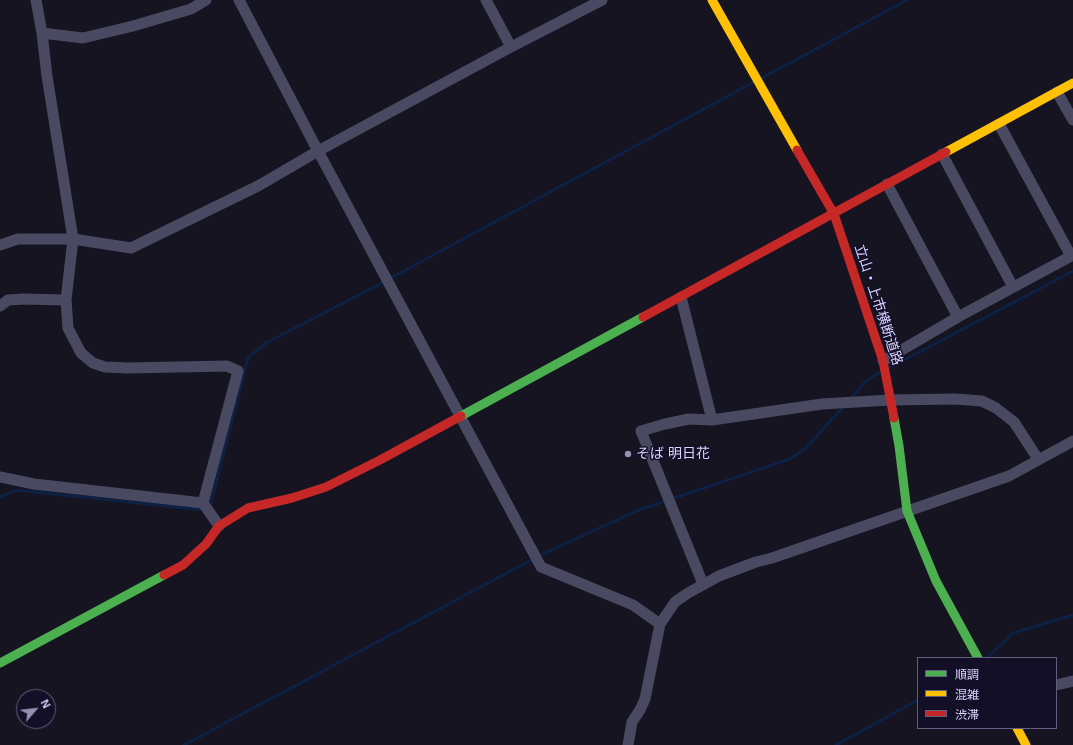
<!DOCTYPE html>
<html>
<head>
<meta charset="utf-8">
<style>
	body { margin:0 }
	#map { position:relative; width:1073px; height:745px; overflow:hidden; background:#161421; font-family:Arial,"Noto Sans JP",sans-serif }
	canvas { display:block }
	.legend { position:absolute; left:917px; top:657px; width:140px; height:72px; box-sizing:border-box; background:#130f26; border:1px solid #625e7d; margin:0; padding:5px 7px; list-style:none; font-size:12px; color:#d9d4ff }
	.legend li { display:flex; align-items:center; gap:8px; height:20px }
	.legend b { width:20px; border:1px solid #625e7d }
	.north { position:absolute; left:16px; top:689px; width:40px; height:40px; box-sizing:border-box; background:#130f26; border:1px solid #625e7d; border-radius:50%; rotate:62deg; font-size:11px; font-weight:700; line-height:16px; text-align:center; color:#d9d4ff }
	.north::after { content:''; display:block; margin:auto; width:14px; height:18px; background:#9591b1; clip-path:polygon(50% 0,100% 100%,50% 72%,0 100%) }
</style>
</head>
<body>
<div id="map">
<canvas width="1073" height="745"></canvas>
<ul class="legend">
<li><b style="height:5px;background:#4caf50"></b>順調</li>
<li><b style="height:5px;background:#ffc107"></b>混雑</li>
<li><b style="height:5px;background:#c62828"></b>渋滞</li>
</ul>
<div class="north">N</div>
</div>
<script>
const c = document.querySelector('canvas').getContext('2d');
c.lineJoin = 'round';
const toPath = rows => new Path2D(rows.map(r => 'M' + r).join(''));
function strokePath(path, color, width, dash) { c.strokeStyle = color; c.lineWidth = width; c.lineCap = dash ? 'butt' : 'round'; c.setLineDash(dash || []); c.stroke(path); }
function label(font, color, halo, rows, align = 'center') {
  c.font = font + ' Arial,"Noto Sans JP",sans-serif'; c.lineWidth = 3; c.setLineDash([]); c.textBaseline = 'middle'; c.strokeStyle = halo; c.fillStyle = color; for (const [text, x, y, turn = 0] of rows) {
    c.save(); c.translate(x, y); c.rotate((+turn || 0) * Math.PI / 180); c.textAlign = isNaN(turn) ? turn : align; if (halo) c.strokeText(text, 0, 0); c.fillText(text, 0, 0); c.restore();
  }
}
strokePath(toPath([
	[762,78,907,0],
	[389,279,754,82],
	[889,368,1073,271],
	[850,399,866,381,880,372],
	[0,497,16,490,204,510,205,509],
	[210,507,248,358,266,343,384,282],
	[538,556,639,510,790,459,805,449,844,406],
	[987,658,1013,633,1073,615],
	[184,745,533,559],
	[836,745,918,700]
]), '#0d2144', 3);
strokePath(toPath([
	[36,0,42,33,47,76,73,239,66,300,68,328,81,353,93,363,105,367,128,368,227,366,238,371,203,503,219,526],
	[239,0,318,151,541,567,633,605,660,624],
	[486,0,511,47],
	[42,33,83,38,133,26,191,9,206,0],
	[1057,92,1073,120],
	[999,124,1071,256],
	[942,154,1013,287],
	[887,184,929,263,958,317],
	[0,245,18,239,73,239,131,248,258,186,318,151,511,47,602,0],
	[681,297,712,420,689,419,665,424,641,431,703,584],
	[0,306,8,300,24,299,66,300],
	[883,361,958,317,1073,255],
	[712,420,822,404,890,400,955,399,982,401,996,408,1014,422,1038,459],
	[0,477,34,484,203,503],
	[1056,685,1073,681],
	[628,745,632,722,640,710,645,699,660,624,675,602,688,593,719,576,756,562,772,558,1009,476,1073,441]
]), '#4a4962', 11);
strokePath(toPath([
	[461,416,643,317],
	[894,418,899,446,907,511,936,581,978,658],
	[0,663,164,575]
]), '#4caf50', 9);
strokePath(toPath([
	[712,0,797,150],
	[946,152,1073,83],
	[1017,728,1026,745]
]), '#ffc107', 9);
strokePath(toPath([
	[797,150,834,214,883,361,894,418],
	[643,317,946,152],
	[164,575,183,565,206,544,219,526,248,508,292,498,326,487,380,460,461,416]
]), '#c62828', 9);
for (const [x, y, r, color] of [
	[628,454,4,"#9591b1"]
]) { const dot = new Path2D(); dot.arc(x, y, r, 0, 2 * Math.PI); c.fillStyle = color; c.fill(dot); strokePath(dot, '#130f26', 1.5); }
label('14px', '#d9d4ff', '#130f26', [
	["立山・上市横断道路",878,305,72]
]);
label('14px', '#d9d4ff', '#130f26', [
	["そば 明日花",636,454]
], 'left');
</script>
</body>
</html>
